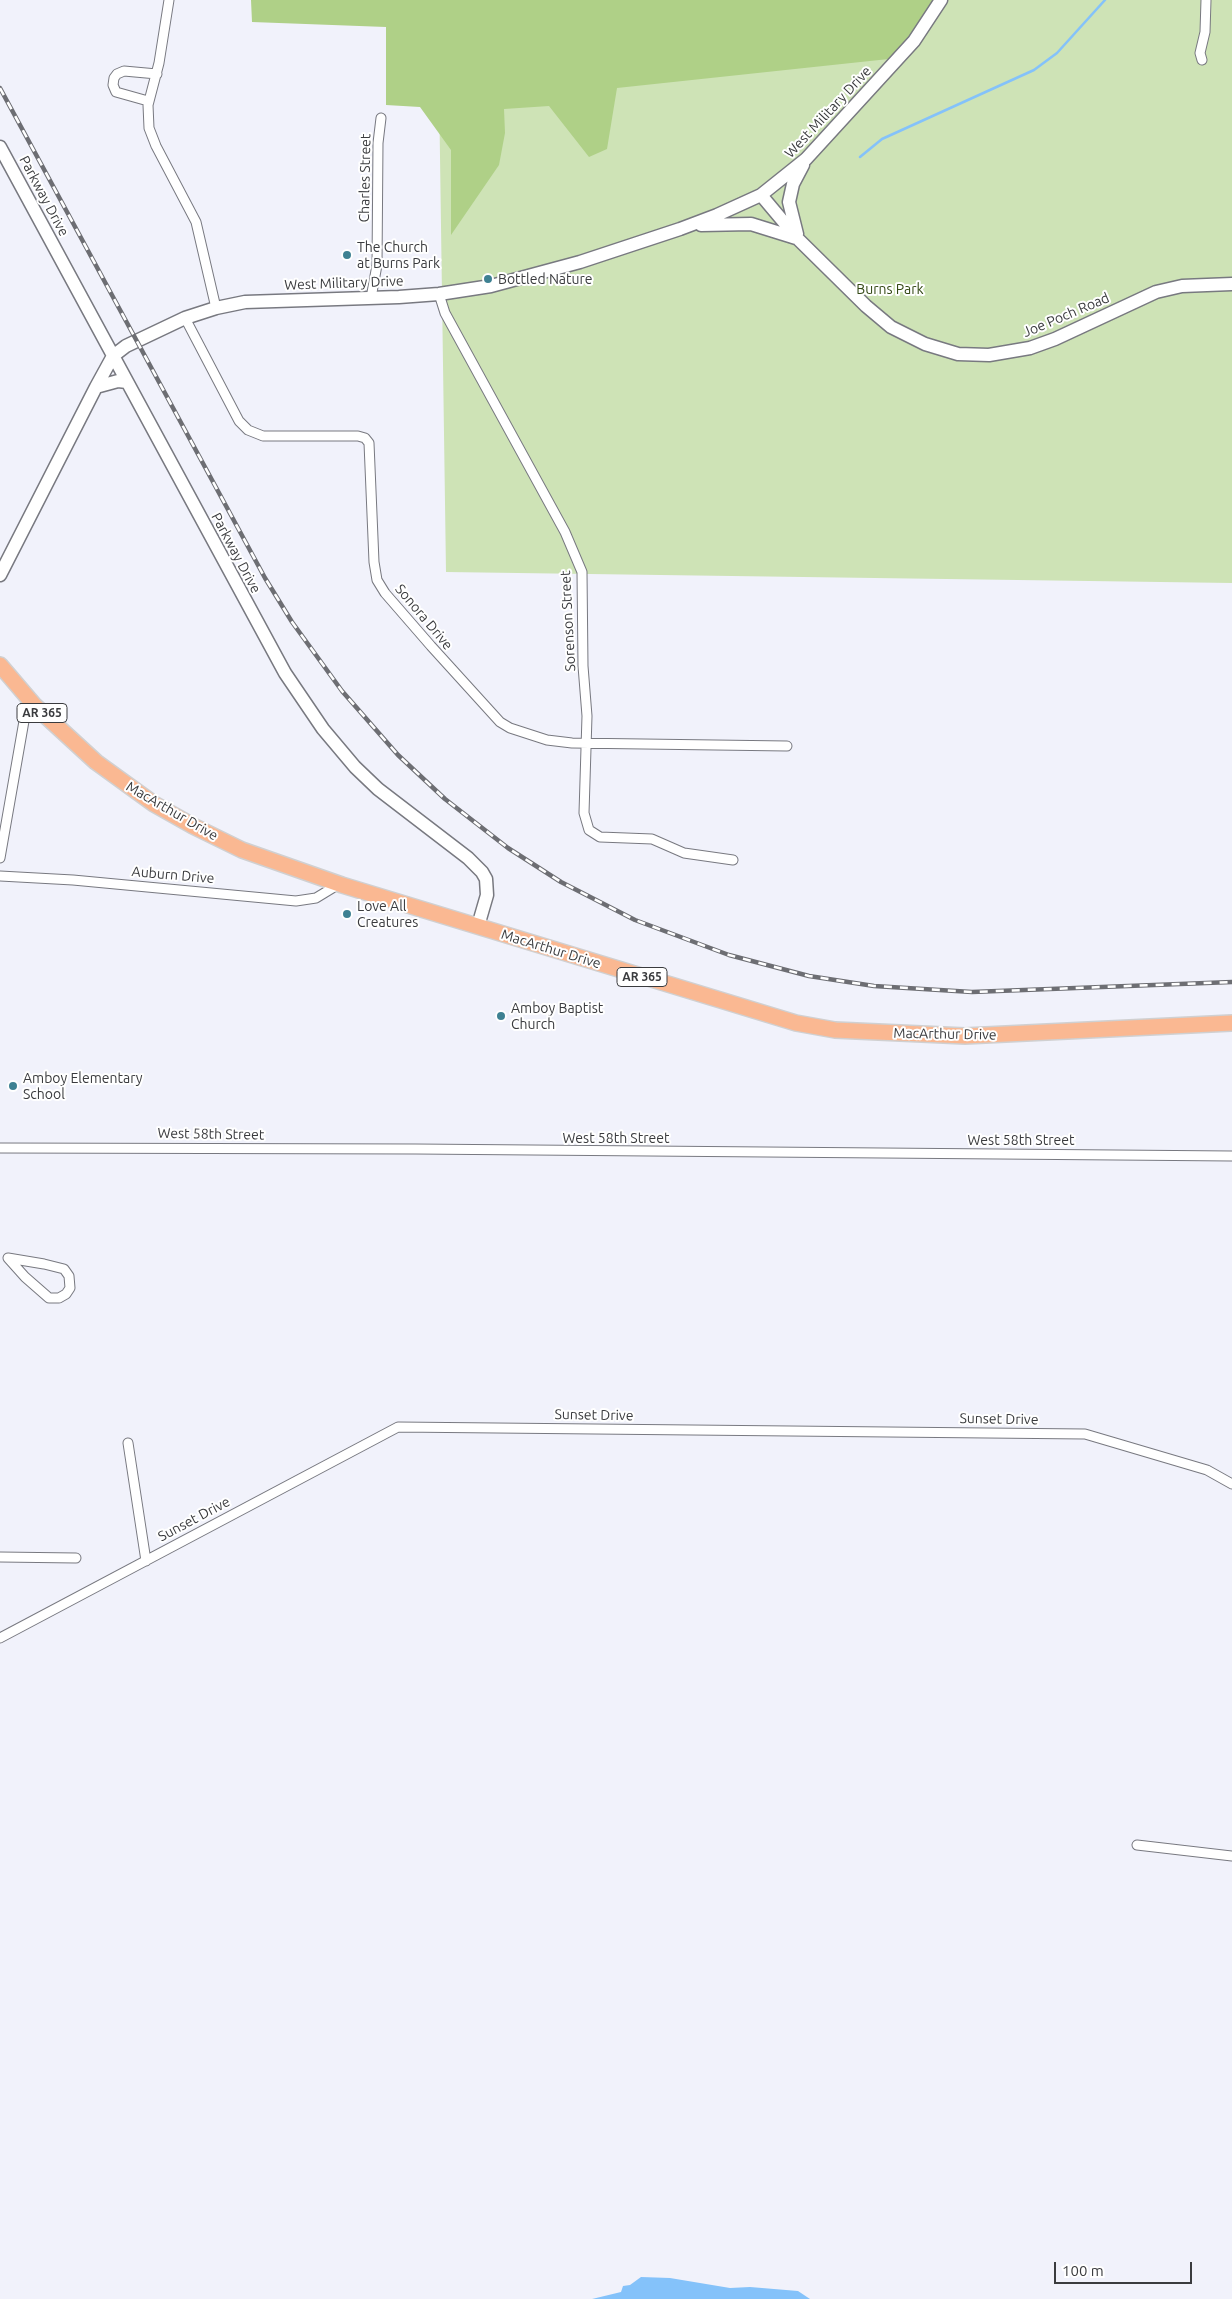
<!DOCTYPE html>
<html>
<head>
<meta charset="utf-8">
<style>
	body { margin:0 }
	#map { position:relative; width:1232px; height:2299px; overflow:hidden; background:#f1f2fb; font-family:Ubuntu,sans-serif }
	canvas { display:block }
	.scale { position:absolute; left:1054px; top:2262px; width:138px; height:22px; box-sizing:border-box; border:2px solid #3a3b3e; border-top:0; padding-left:6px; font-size:15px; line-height:18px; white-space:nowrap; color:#3a3b3e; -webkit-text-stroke:4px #fff; paint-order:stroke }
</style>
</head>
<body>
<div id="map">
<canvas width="1232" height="2299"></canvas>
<div class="scale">100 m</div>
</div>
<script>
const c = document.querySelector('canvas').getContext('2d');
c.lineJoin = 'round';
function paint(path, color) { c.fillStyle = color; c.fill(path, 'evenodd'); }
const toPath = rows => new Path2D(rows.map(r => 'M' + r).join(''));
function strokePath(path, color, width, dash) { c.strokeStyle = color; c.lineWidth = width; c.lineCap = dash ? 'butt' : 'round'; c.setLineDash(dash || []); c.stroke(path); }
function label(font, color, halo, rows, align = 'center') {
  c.font = font + ' Ubuntu,sans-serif'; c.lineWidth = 4; c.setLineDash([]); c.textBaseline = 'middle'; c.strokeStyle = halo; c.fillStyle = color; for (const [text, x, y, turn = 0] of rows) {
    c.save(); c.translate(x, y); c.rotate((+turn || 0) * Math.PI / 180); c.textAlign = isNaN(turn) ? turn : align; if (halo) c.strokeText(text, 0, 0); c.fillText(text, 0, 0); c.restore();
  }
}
paint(toPath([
	[368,0,1232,0,1232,583,446,572,438,18]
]), '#cee3b6');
paint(toPath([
	[251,0,941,0,898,58,617,88,607,149,589,157,549,106,504,109,505,133,499,165,451,235,451,150,420,107,386,105,386,27,252,22]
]), '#afd087');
paint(toPath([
	[641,2277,670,2278,730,2288,750,2287,798,2291,810,2299,592,2299,621,2292,623,2286,630,2285]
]), '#84c2fa');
strokePath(toPath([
	[860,157,882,139,1034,70,1057,53,1105,0]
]), '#84c2fa', 2.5);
const street = toPath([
	[169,0,159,63,148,105,149,128,156,146,196,222,216,308],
	[1202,60,1200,53,1205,32,1206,0],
	[148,101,116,92,113,85,114,78,117,74,124,71,157,74],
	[439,294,445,313,565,532,582,572,583,666,587,716,584,813,589,830,600,837,652,839,684,853,733,860],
	[371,298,377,265,378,143,381,118],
	[185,318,239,421,248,430,263,436,358,436,365,438,369,443,374,562,377,580,385,593,431,646,500,722,510,728,547,740,572,743,787,746],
	[0,858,24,721,35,706],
	[0,876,73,880,296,901,316,898,339,884],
	[0,1148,416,1149,1232,1156],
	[8,1258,44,1264,64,1269,69,1276,70,1288,66,1294,59,1298,49,1298,25,1277,8,1258],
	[128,1443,146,1561],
	[0,1557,76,1558],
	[0,1638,398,1427,1085,1434,1207,1470,1232,1484],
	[1137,1845,1232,1856]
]);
const secondary = toPath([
	[0,147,285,673,323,729,355,767,378,789,468,858,482,872,486,879,487,895,478,926],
	[761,195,798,239,866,306,891,327,925,344,958,354,989,355,1030,348,1055,339,1156,292,1182,286,1232,284],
	[701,225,751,224,796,238],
	[797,234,789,202,793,184,803,165],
	[96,387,118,381,127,382],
	[0,575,96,387,113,356,126,346,185,318,216,308,245,302,399,297,439,294,491,286,580,262,680,229,717,215,761,195,806,159,914,41,941,0]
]);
const primary = toPath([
	[0,665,35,706,96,762,154,804,193,826,242,850,342,885,796,1023,835,1030,965,1036,1232,1023]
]);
strokePath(street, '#787980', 11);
strokePath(secondary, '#787980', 15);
strokePath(primary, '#d0d0d1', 18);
strokePath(street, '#fff', 9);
strokePath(secondary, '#fff', 12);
strokePath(primary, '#fab892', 15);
const rail = toPath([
	[0,88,265,578,292,622,342,691,398,755,445,799,508,848,561,882,635,920,729,955,809,976,874,986,972,992,1232,982]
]);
strokePath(rail, '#6d6e73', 4.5);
strokePath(rail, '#fff', 2.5, [8]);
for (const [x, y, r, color] of [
	[347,255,5,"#3e8192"],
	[488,279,5,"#3e8192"],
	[347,914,5,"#3e8192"],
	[501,1016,5,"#3e8192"],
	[13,1086,5,"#3e8192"]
]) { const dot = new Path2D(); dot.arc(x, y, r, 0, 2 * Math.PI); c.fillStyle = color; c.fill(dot); strokePath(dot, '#fff', 2); }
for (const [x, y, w] of [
	[42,713,50],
	[642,977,50]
]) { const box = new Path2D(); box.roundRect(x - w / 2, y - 9.5, w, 19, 4); c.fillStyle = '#fff'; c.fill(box); strokePath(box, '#3a3b3e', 1); }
label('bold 12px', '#3a3b3e', null, [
	["AR 365",42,713],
	["AR 365",642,977]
]);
label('14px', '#3a3b3e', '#fff', [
	["West Military Drive",828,112,-47],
	["Charles Street",365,178,-89],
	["Parkway Drive",44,196,62],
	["West Military Drive",344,283,-2],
	["Joe Poch Road",1066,315,-23],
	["Parkway Drive",236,553,62],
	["Sonora Drive",424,617,50],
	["Sorenson Street",568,621,-93],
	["MacArthur Drive",172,811,30],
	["Auburn Drive",173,875,5],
	["MacArthur Drive",551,949,17],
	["MacArthur Drive",945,1034,1],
	["West 58th Street",211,1134,1],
	["West 58th Street",616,1138],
	["West 58th Street",1021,1140],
	["Sunset Drive",594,1415,1],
	["Sunset Drive",999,1419,1],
	["Sunset Drive",194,1519,-28]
]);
label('14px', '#3a3b3e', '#fff', [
	["The Church",357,247],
	["at Burns Park",357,263],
	["Bottled Nature",498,279],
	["Love All",357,906],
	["Creatures",357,922],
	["Amboy Baptist",511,1008],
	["Church",511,1024],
	["Amboy Elementary",23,1078],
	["School",23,1094]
], 'left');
label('14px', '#334814', '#fff', [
	["Burns Park",890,289]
]);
</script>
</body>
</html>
